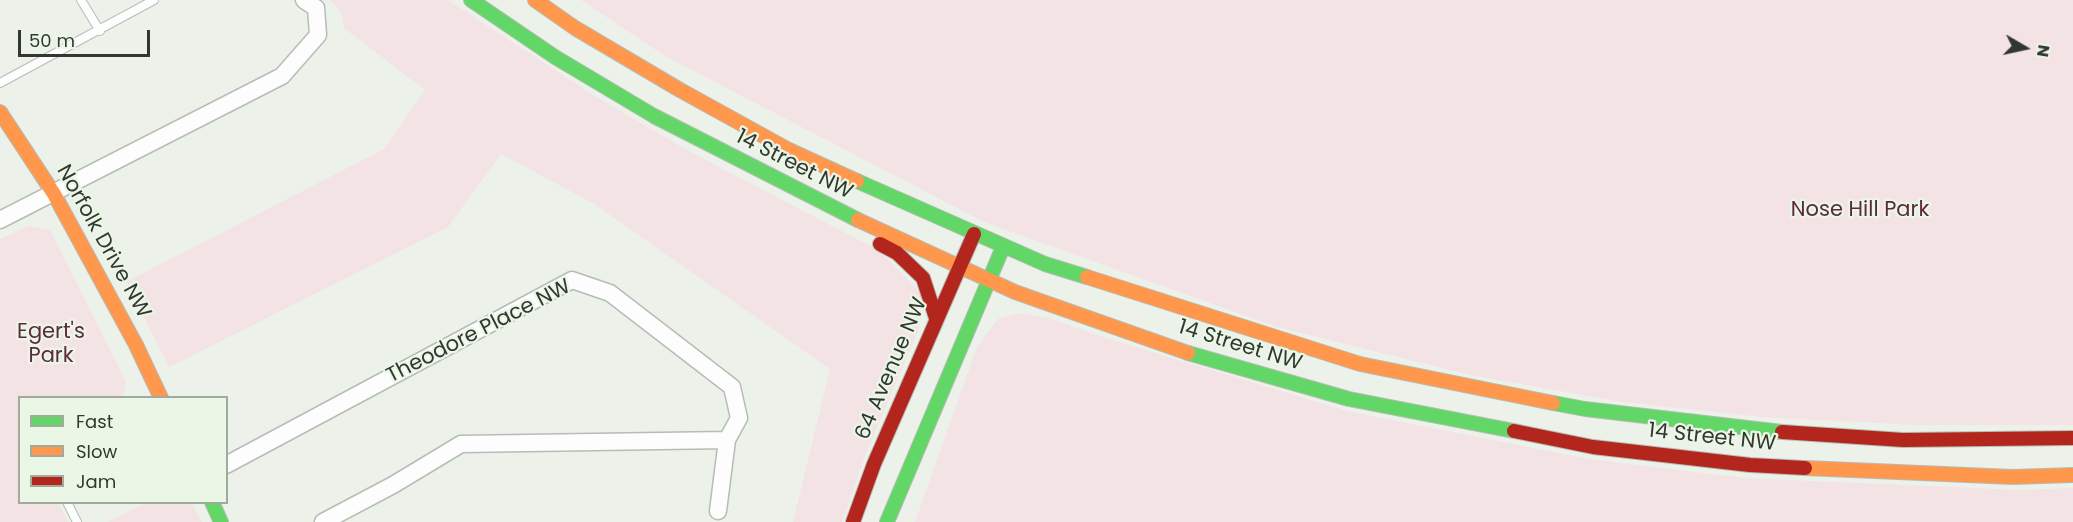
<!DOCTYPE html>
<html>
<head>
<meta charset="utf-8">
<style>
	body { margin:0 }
	#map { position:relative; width:2073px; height:522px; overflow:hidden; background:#ecf2ea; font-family:Poppins,sans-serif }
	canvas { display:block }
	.legend { position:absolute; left:18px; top:396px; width:210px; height:108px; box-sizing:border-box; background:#eaf6e6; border:2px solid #a0aa9d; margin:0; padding:8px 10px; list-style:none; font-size:18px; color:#323730 }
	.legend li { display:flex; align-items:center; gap:12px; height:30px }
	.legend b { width:30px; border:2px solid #a0aa9d }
	.north { position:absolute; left:1995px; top:18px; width:60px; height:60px; -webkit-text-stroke:4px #eaf6e6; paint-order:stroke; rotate:99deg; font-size:16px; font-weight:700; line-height:24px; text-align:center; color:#323730 }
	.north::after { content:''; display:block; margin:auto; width:21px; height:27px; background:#323730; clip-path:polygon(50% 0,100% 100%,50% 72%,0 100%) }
	.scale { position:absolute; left:18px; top:30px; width:132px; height:27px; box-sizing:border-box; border:3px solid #323730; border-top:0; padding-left:8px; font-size:18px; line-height:21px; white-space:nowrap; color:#323730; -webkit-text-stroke:4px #eaf6e6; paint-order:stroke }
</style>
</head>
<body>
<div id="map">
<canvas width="2073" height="522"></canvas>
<ul class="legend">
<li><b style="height:8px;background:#63d668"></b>Fast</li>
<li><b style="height:8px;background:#ff974d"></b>Slow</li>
<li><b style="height:8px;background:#b3261e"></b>Jam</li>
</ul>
<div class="north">N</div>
<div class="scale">50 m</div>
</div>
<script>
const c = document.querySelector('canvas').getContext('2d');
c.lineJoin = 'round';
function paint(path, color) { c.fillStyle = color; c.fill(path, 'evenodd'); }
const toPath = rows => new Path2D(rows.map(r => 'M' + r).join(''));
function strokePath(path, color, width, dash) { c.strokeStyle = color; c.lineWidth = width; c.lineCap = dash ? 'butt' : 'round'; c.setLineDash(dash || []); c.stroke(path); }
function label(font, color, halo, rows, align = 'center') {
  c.font = font + ' Poppins,sans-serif'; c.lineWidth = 4.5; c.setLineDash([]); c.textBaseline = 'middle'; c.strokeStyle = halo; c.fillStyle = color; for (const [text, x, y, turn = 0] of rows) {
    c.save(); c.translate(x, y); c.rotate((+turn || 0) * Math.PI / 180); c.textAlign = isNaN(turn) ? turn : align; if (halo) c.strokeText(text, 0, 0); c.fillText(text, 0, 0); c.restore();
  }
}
paint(toPath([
	[330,0,448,0,590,93,687,150,880,251,922,294,920,326,867,451,842,522,793,522,830,369,594,204,501,154,448,227,169,367,126,282,384,149,425,90,344,28,342,14],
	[581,0,2073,0,2073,425,1916,425,1761,417,1623,402,1470,375,1277,327,984,222,665,56],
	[29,226,50,230,126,382,123,396,120,397,20,398,20,502,58,503,68,522,0,522,0,239],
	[1022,313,1048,318,1109,339,1347,411,1589,459,1745,478,2021,490,2073,488,2073,522,915,522,977,347,999,318],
	[147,502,192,503,202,522,108,522]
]), '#f4e3e5');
const lane = toPath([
	[81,0,100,31],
	[0,83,154,0],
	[67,502,77,522]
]);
const street = toPath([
	[0,220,282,76,318,35,316,8,304,0],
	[226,465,572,280,610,293,732,387,739,418,727,440,718,511],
	[323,522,393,485,461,444,727,440]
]);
const fast = toPath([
	[471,0,555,57,654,116,858,220],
	[857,181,1045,264,1087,277],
	[1188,353,1349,399,1514,431],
	[1553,403,1585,409,1782,432],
	[212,502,221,522],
	[887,522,1003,247]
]);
const slow = toPath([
	[535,0,575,28,680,90,787,149,857,181],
	[0,112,54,194,136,345,161,398],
	[858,220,1015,292,1188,353],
	[1087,277,1360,364,1553,403],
	[1805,468,2013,477,2073,475]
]);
const jam = toPath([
	[880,244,897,253,923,278,936,318],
	[1514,431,1593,447,1750,465,1805,468],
	[1782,432,1903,440,2073,438],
	[853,522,874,464,974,234]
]);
strokePath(lane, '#b7bcb6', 10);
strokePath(street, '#b7bcb6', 19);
strokePath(fast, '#b7bcb6', 16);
strokePath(slow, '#b7bcb6', 16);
strokePath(jam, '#b7bcb6', 16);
strokePath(lane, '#fcfdfc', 8);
strokePath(street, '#fcfdfc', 16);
strokePath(fast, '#63d668', 14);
strokePath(slow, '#ff974d', 14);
strokePath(jam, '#b3261e', 14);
label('21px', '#323730', '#eaf6e6', [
	["14 Street NW",794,165,27],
	["Norfolk Drive NW",103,242,61],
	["Theodore Place NW",479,332,-27],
	["14 Street NW",1240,346,17],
	["64 Avenue NW",892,369,-67],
	["14 Street NW",1712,438,6]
]);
label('21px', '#5f293d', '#eaf6e6', [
	["Nose Hill Park",1860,211],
	["Egert's",51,333],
	["Park",51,357]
]);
</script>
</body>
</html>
